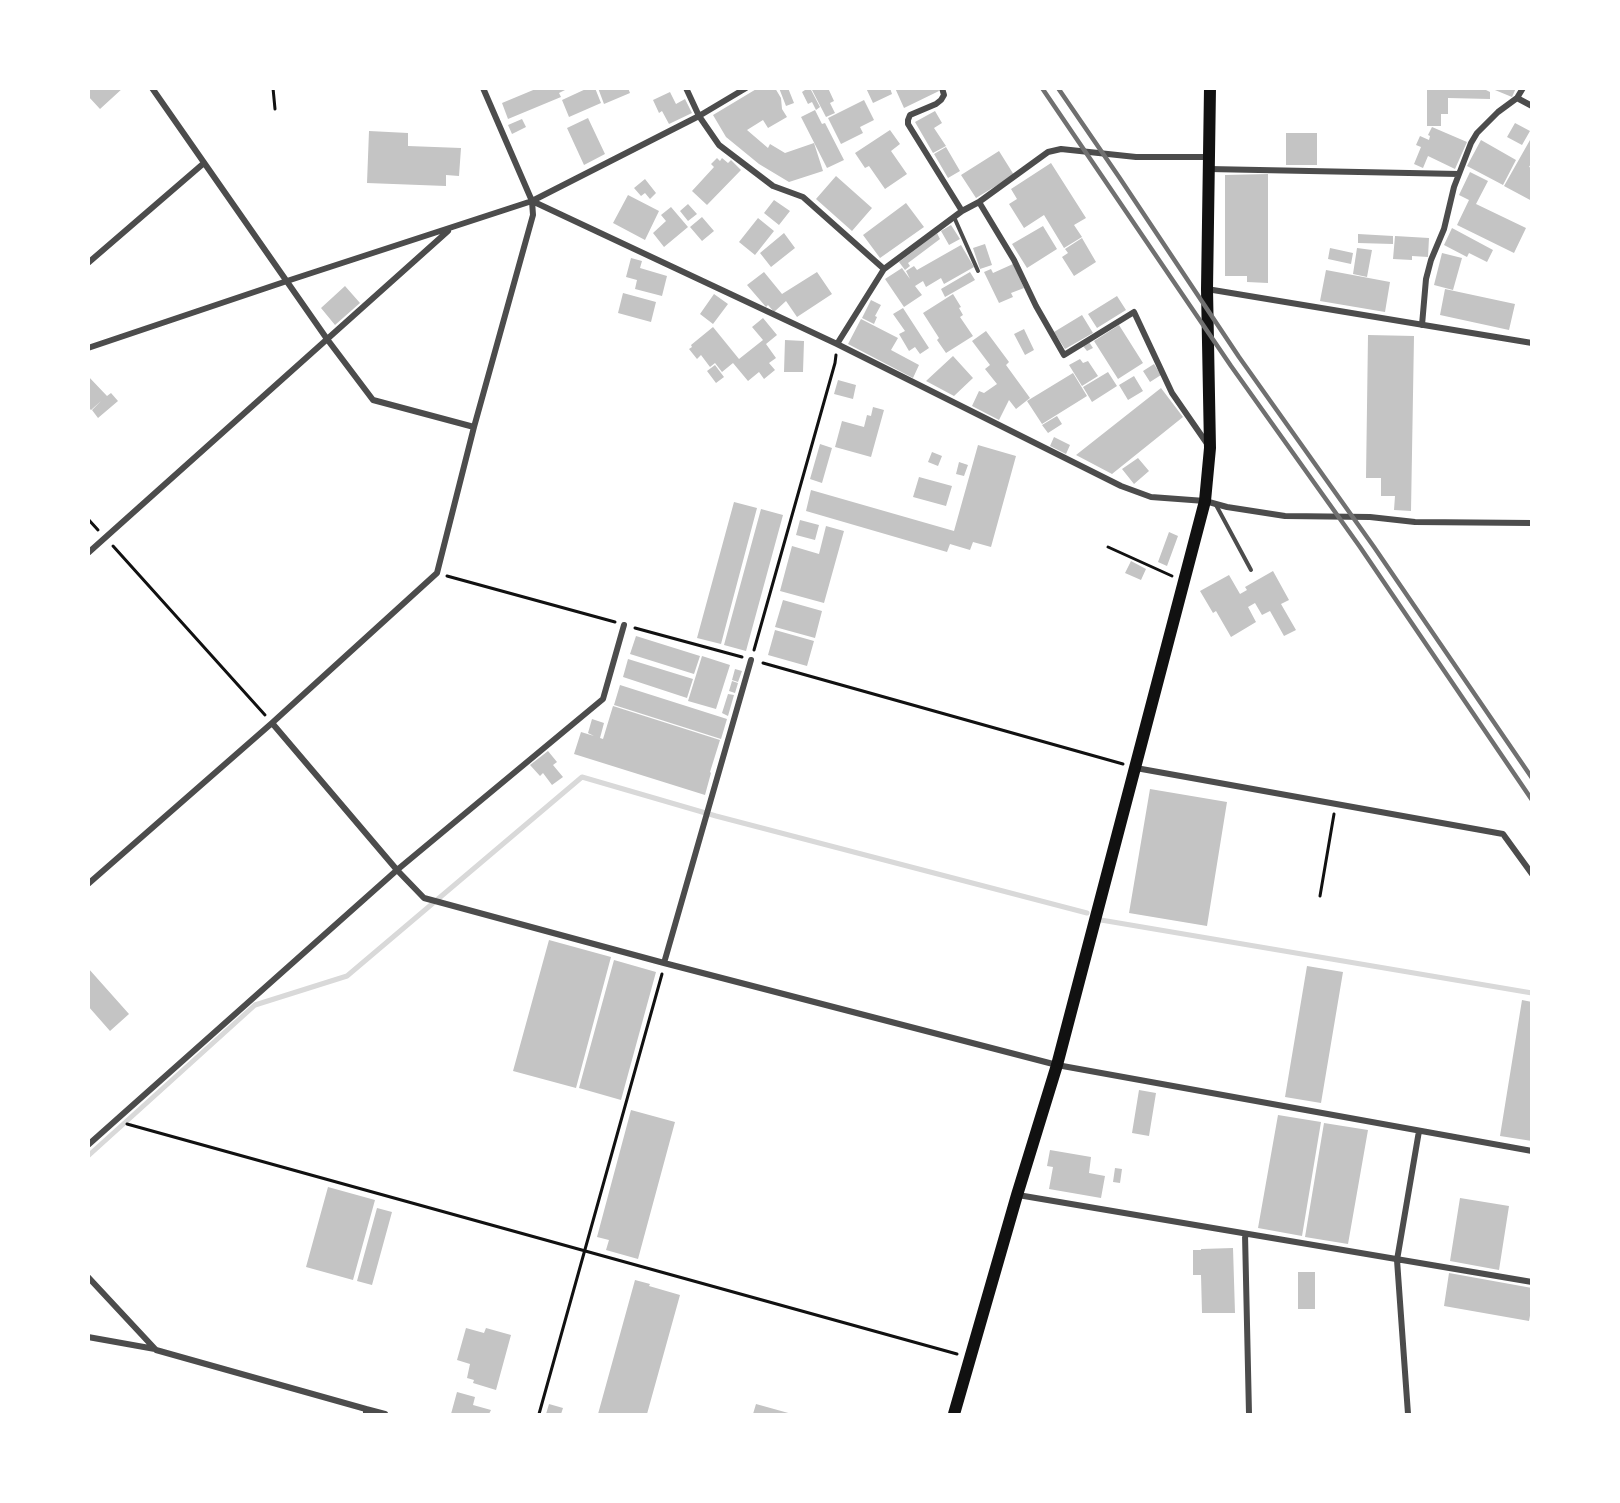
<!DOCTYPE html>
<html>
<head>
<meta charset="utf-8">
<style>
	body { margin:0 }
	#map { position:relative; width:1620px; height:1503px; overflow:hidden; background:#fff; font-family:"Alegreya Sans",sans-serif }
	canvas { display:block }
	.frame { position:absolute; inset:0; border:90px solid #fff; pointer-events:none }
</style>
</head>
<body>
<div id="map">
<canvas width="1620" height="1503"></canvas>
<div class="frame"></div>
</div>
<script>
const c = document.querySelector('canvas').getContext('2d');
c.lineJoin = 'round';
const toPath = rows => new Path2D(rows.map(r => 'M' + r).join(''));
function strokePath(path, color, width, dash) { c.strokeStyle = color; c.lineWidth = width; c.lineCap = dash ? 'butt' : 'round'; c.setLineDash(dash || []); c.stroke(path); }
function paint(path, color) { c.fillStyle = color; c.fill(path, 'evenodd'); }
strokePath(toPath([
	[1101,920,1532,993],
	[88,1156,255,1005,347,976,582,777,716,816,1087,913]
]), '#d9d9d9', 5);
paint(toPath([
	[88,88,123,88,100,109,88,96],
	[538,88,569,88,559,93,561,97,508,119,502,103],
	[588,88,595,88,601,103,569,117,562,100],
	[598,88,628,88,630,93,604,104],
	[758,88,775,88,781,98,782,109,787,117,768,128,763,120,747,130,768,148,770,144,785,153,814,143,823,171,789,182,759,164,726,137,713,115],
	[779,88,788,88,794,103,786,106],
	[808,88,810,88,820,107,816,110,812,102,808,104,802,92],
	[811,88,828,88,834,101,830,103,835,113,826,117],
	[866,88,890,88,892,94,873,103],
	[895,88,938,88,939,91,904,108],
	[1427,88,1482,88,1490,92,1490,99,1448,98,1448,114,1441,114,1441,126,1427,126],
	[1490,88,1516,88,1512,97],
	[670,92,676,104,685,99,692,113,669,124,662,111,659,113,653,100],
	[864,100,874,120,860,127,863,133,841,144,828,118],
	[815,110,822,124,825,123,844,160,827,168,801,117],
	[935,111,942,123,934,128,946,146,933,153,915,122],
	[588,118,605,154,584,165,567,128],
	[522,119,526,127,512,134,508,125],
	[1515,123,1530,131,1522,145,1507,137],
	[1432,127,1467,142,1455,169,1428,156,1423,168,1414,164,1421,147,1416,145,1420,136,1429,140,1430,136,1428,135],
	[890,130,900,144,891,151,907,174,885,189,869,166,865,168,855,153],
	[369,131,408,133,408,146,461,148,459,176,446,175,446,186,367,183],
	[1286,133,1317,133,1317,165,1286,165],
	[1481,140,1516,160,1503,185,1467,166],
	[1530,140,1532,141,1532,162,1529,167,1532,168,1532,201,1504,186],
	[946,147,960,171,948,178,934,154],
	[999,151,1014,175,976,198,961,175],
	[717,158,720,161,722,158,728,163,731,160,741,170,707,205,692,191,714,167,711,164],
	[1051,163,1086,218,1074,225,1082,237,1064,248,1044,215,1024,228,1009,204,1017,199,1011,189],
	[1470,172,1488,181,1476,204,1526,228,1514,253,1457,225,1469,200,1459,195],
	[1268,174,1268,283,1247,282,1247,276,1225,276,1225,175],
	[836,176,872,208,852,231,816,199],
	[645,179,656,193,650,199,645,193,641,196,634,188],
	[628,195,659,211,645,240,613,223],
	[774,200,790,211,779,225,764,213],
	[906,203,924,227,880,258,863,235],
	[688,204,697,214,688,221,680,211],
	[671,207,688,227,664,247,653,233,666,221,661,215],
	[702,217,714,231,702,241,690,227],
	[758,218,774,231,755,255,739,242],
	[951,225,960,239,949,245,941,231],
	[1043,226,1057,249,1027,268,1012,244],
	[1452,228,1493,250,1487,262,1469,253,1467,257,1444,245],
	[784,233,795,248,771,267,760,253],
	[937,233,940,239,908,263,910,266,905,270,899,262],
	[1358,234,1393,236,1393,244,1358,243],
	[1395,236,1429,238,1428,257,1412,256,1412,260,1393,259],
	[1082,238,1096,262,1074,276,1062,257,1068,253,1065,249],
	[985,244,992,265,980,269,973,248],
	[961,245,974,267,944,284,941,278,926,287,923,281,915,286,922,295,904,307,885,279,902,268,904,271,901,273,904,271,910,279,906,271,914,266,917,270],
	[1330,248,1353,253,1351,264,1328,259],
	[1357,248,1372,250,1367,277,1353,274],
	[1442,253,1462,258,1453,290,1434,285],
	[631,258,642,261,640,268,667,276,662,296,635,289,637,280,626,277],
	[1013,264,1024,288,1011,293,1013,297,999,303,984,272,991,269,993,273],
	[1326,270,1390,282,1385,312,1320,301],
	[764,272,782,294,817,272,832,294,797,317,786,301,774,312,768,305,766,307,747,285],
	[970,272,975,280,945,297,941,289],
	[345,286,360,303,335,325,321,308],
	[1445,289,1515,304,1509,330,1440,315],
	[623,293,656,302,651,322,618,313],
	[714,294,728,304,713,324,700,314],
	[953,294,961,307,959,308,963,315,960,317,973,336,946,353,937,340,939,338,923,313],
	[1117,296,1126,310,1097,328,1088,314],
	[871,300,881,305,875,316,877,317,874,324,862,318],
	[903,308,929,348,920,354,915,347,909,351,899,334,905,331,893,314],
	[1082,315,1093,333,1065,349,1054,332],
	[763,318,777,335,766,344,776,358,769,363,775,370,764,379,759,372,748,381,733,363,722,372,715,363,710,367,701,355,697,359,689,349,692,347,691,345,713,327,739,359,763,340,752,327],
	[861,319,898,338,891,350,919,365,913,378,848,344],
	[1119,325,1143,363,1118,379,1094,341],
	[1024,329,1034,350,1025,355,1014,334],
	[986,331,1009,362,1006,365,1030,398,1016,409,1009,400,999,420,972,406,979,391,984,393,997,384,985,369,990,365,972,341],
	[1368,335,1414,336,1411,511,1394,510,1395,496,1381,496,1381,478,1366,478],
	[785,340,804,341,803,372,784,372],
	[1089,342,1093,348,1087,351,1083,346],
	[953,356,973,378,954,396,926,381],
	[1080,359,1083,363,1088,361,1098,376,1082,386,1069,365],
	[1154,364,1161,375,1150,382,1143,371],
	[715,365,724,377,716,383,707,371],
	[1108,372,1117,386,1092,402,1083,387],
	[1073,373,1087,396,1042,424,1027,401],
	[88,376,107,396,111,393,118,401,98,418,92,410,101,401,91,410,88,407],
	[1134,376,1143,391,1128,400,1119,385],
	[838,380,856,385,853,399,834,394],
	[1161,388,1183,417,1112,474,1076,455],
	[873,407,884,410,871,457,835,447,842,421,864,427,867,415,871,416],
	[1057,416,1062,424,1048,433,1042,425],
	[1054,437,1070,445,1066,454,1050,446],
	[820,444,832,448,822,483,810,479],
	[978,445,1016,456,991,547,973,542,970,550,950,544,947,552,806,511,811,490,954,531],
	[932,452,942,456,938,466,928,462],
	[1138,458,1149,471,1134,484,1122,469],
	[959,462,968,465,964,476,956,474],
	[919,477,952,486,946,506,913,497],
	[734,502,757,508,721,644,697,638],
	[761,509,783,515,746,651,724,645],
	[800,520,819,525,815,540,796,535],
	[826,526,844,531,824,603,780,591,792,546,819,554],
	[1169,532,1178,536,1167,566,1158,562],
	[1131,561,1146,569,1141,580,1125,573],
	[1273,571,1289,600,1281,604,1296,630,1284,636,1270,611,1262,615,1255,603,1248,607,1256,622,1231,637,1216,611,1213,613,1200,591,1229,575,1240,594,1247,590,1245,587],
	[783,600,822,611,815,638,775,627],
	[775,630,814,641,807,666,768,655],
	[636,636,700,656,694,674,630,654],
	[702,656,730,665,716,709,688,701],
	[628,659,693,679,687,698,623,677],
	[735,669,742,671,738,682,732,680],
	[732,681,738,683,735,693,729,691],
	[620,685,727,719,721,739,614,705],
	[728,694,734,695,728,716,722,713],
	[613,706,720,740,710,772,711,773,705,795,574,754,581,732,594,736,588,733,592,719,604,723,600,738,603,739],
	[548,751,557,762,553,765,563,777,552,785,543,773,540,776,530,765],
	[1150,789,1227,802,1207,926,1129,913],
	[549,940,611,957,576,1088,513,1071],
	[614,960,656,972,621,1100,579,1088],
	[1307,966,1343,972,1321,1103,1285,1097],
	[88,968,129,1014,110,1031,88,1006],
	[1522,1000,1532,1002,1532,1141,1500,1136],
	[1139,1090,1156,1093,1149,1136,1132,1133],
	[631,1110,675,1122,638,1259,606,1250,609,1240,597,1237],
	[1278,1115,1321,1122,1302,1236,1258,1228],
	[1324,1123,1368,1130,1348,1244,1305,1237],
	[1050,1150,1091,1157,1089,1173,1105,1176,1101,1198,1049,1189,1053,1167,1047,1166],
	[1115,1168,1122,1169,1120,1183,1113,1182],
	[328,1187,375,1200,353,1280,306,1267],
	[1460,1198,1509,1206,1499,1270,1450,1261],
	[377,1208,392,1212,372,1285,357,1281],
	[1233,1248,1235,1313,1202,1313,1201,1275,1193,1275,1193,1250,1201,1250,1201,1249],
	[1298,1272,1315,1272,1315,1309,1298,1309],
	[1449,1273,1532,1288,1532,1305,1529,1321,1444,1306],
	[635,1280,650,1284,649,1286,680,1295,647,1414,598,1414],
	[466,1328,484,1333,486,1328,511,1335,496,1390,473,1383,474,1380,467,1378,470,1364,457,1360],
	[457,1392,475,1397,473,1405,491,1410,489,1414,451,1414],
	[549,1404,563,1408,561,1414,546,1414],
	[756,1404,792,1414,753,1414]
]), '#c4c4c4');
strokePath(toPath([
	[273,88,275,109],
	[88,519,98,530],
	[113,546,265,715],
	[1108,547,1172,576],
	[447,576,615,622],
	[635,628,742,657],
	[754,650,835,363,836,355],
	[763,663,1123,764],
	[1320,896,1334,814],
	[127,1124,957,1354],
	[539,1414,662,974]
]), '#111', 3);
strokePath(toPath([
	[954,217,978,271],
	[1216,505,1251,570]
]), '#4c4c4c', 4);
strokePath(toPath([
	[152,88,327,339,373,400,474,427],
	[686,88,699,116,719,145,773,186,803,197,884,269],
	[942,88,944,95,941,100,936,104,910,115,908,120,908,124,962,211],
	[1517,98,1532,106],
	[1209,169,1459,174],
	[532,201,837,344,1121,486,1151,497,1205,501,1227,507,1285,516,1370,517,1415,522,1532,523],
	[979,202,1014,260,1036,306,1064,355,1134,312,1172,393,1208,445],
	[88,263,204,163],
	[1207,289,1532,343],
	[1422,325,1426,279,1431,260,1444,229,1454,187,1471,143,1477,133,1498,112,1517,98,1523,88],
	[837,344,884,269,962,211,979,202,1048,152,1061,149,1136,157,1209,157],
	[88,348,287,281,532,201,699,116,746,88],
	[88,553,448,231],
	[272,723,397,870,424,898,664,963,1057,1065,1532,1151],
	[1136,768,1503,834,1532,874],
	[88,884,272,723,437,573,474,427,533,215,532,201,483,88],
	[664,963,751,660],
	[88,1145,397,870,603,699,624,625],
	[1018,1195,1532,1282],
	[1245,1234,1249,1414],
	[88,1277,156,1350,366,1409,366,1414],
	[88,1337,155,1349],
	[366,1409,385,1414],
	[1408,1414,1397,1260,1419,1131]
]), '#4c4c4c', 6);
strokePath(toPath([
	[954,1414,1017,1195,1057,1065,1205,501,1210,448,1207,289,1210,88]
]), '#111', 12);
strokePath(toPath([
	[1042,88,1231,366,1360,547,1532,800],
	[1058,88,1119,177,1239,357,1374,547,1532,778]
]), '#707070', 4.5);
</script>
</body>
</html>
